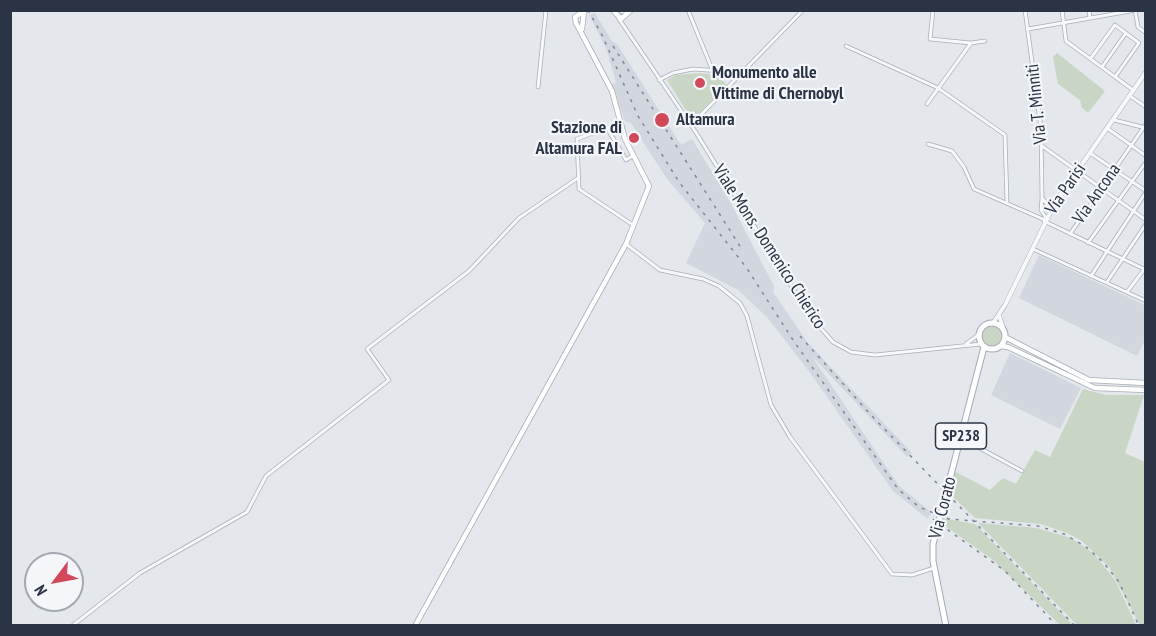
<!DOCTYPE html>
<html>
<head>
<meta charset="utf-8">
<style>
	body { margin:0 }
	#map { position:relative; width:1156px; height:636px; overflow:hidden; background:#e4e7ec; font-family:"PT Sans Narrow",sans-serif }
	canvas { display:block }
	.frame { position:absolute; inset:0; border:12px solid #2b3445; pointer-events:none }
	.north { position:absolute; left:24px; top:552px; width:60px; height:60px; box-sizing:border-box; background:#f4f6f9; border:2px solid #a4a8b1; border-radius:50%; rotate:238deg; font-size:16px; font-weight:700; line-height:24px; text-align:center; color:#2b3445 }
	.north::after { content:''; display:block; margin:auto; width:21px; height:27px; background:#d1495b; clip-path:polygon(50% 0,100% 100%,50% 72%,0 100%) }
</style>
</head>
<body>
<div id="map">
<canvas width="1156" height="636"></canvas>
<div class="frame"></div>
<div class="north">N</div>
</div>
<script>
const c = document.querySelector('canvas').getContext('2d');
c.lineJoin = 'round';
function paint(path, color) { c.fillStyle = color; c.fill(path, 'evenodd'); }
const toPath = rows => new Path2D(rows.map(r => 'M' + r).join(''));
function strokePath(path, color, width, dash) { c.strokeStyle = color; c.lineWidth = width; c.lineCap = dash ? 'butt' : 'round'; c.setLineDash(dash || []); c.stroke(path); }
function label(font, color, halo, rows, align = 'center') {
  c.font = font + ' "PT Sans Narrow",sans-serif'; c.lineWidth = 4.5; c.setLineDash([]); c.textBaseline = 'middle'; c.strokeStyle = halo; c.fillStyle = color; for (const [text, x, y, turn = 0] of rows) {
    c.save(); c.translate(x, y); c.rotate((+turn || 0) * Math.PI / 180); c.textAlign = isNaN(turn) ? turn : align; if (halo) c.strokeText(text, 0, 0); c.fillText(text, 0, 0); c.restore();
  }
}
paint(toPath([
	[595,13,612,41,617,44,681,145,692,139,729,200,774,286,773,292,808,343,912,453,907,457,811,355,899,486,931,512,928,519,893,491,811,374,767,317,738,290,686,263,705,223,667,179,631,123,625,121,612,85,616,82,606,48,589,15],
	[1039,255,1145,305,1145,340,1137,356,1019,298],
	[1010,353,1081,388,1060,429,991,395]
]), '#d2d6de');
paint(toPath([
	[1057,53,1105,91,1088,113,1082,108,1080,100,1058,84,1053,57],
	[699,73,717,75,727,85,692,120,667,80,676,75],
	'982 336a10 10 0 1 1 20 0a10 10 0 1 1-20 0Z',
	[1083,389,1106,395,1144,395,1125,453,1145,462,1145,625,1140,625,1109,567,1082,541,1067,533,1041,524,975,518,948,492,954,471,990,490,1003,478,1016,484,1035,450,1050,457],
	[942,518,975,524,1073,625,1060,625,993,560,941,523],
	[978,523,1037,528,1071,538,1083,546,1095,555,1115,580,1136,625,1077,625]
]), '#c9d6c5');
const minor = toPath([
	[688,10,712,69],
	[933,10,930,39,971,43,985,41],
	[1025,10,1041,128,1042,198],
	[1062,10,1066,41,1133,90],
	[1089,10,1090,18],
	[1135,10,1138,27,1146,33],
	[619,19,695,131,810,316,833,342,851,352,875,355,981,344],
	[1028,29,1136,10],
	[846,46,938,88,1005,135,1007,203],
	[1091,58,1115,25,1139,43,1115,77],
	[1102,67,1126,33],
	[659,80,673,73,693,69,734,72,740,76],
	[538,87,546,10],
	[1130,96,1146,107],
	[927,104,971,43],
	[1114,120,1146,128],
	[620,123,577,139,579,189,633,225],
	[691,125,803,10],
	[607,128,626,160,634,155],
	[1107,128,1146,156],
	[928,144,952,151,964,167,974,189,1045,220],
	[1042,146,1146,220],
	[1090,153,1146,191],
	[1046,218,1041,210,1042,198,1051,209],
	[1044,221,1146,270],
	[1070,234,1146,124],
	[1088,243,1146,162],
	[626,244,660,270,703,279,719,286,740,303,747,316,771,405,790,437,892,574,912,575,934,568],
	[1033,249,1146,301],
	[1091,276,1146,192],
	[1107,282,1146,224],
	[1127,292,1146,267],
	[966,344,978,335],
	[961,438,1022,471],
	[72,626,140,573,247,512,266,476,389,380,367,349,469,271,519,218,578,178]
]);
const tertiary = toPath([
	[999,315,1003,328],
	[993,323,1005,305,1055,203,1146,72]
]);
const secondary = toPath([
	[613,10,621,19,631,10],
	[622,11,624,10],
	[582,29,584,11],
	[1005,337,1089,380,1146,383],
	[1001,346,1008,347,1095,388,1146,390],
	[415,626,626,244,649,186,625,139,612,91,576,23,575,17,586,10]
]);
const primary = toPath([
	'979 336a13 13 0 1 1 26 0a13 13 0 1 1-26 0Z',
	[946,626,933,561,933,544,984,347]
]);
strokePath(minor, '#a9aeb7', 4.5);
strokePath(tertiary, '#a9aeb7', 5);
strokePath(secondary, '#a9aeb7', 6);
strokePath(primary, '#a3abb8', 7);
strokePath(minor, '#f7f8fa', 3);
strokePath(tertiary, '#f7f8fa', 4);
strokePath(secondary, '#fff', 4.5);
strokePath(primary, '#fff', 5);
strokePath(toPath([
	[588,10,602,35,638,116,679,182,746,267,793,340,898,489,919,507,949,519,1038,526,1064,534,1085,546,1103,562,1119,582,1139,626],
	[613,46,743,251],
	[800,336,871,415,1075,626],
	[933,519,1005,571,1057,626]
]), '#7d8696', 1.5, [3, 6]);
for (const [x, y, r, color] of [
	[700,83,6,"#d1495b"],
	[662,120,8,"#d1495b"],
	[634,138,6,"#d1495b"]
]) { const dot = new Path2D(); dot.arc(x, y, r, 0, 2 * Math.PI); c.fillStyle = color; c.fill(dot); strokePath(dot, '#f4f6f9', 2); }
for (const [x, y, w] of [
	[961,436,51]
]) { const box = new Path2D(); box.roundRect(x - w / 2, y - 13, w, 26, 4.5); c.fillStyle = '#f4f6f9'; c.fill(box); strokePath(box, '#2b3445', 1.5); }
label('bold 16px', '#2b3445', null, [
	["SP238",961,436]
]);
label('bold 18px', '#2b3445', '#f4f6f9', [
	["Monumento alle",712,73],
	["Vittime di Chernobyl",712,94],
	["Altamura",676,120],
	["Stazione di",622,128,"right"],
	["Altamura FAL",622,149,"right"]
], 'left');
label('18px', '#2b3445', '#f4f6f9', [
	["Via T. Minniti",1037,104,-96],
	["Via Parisi",1066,189,-56],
	["Via Ancona",1097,194,-55],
	["Viale Mons. Domenico Chierico",769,247,57],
	["Via Corato",943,508,-76]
]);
</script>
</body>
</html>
